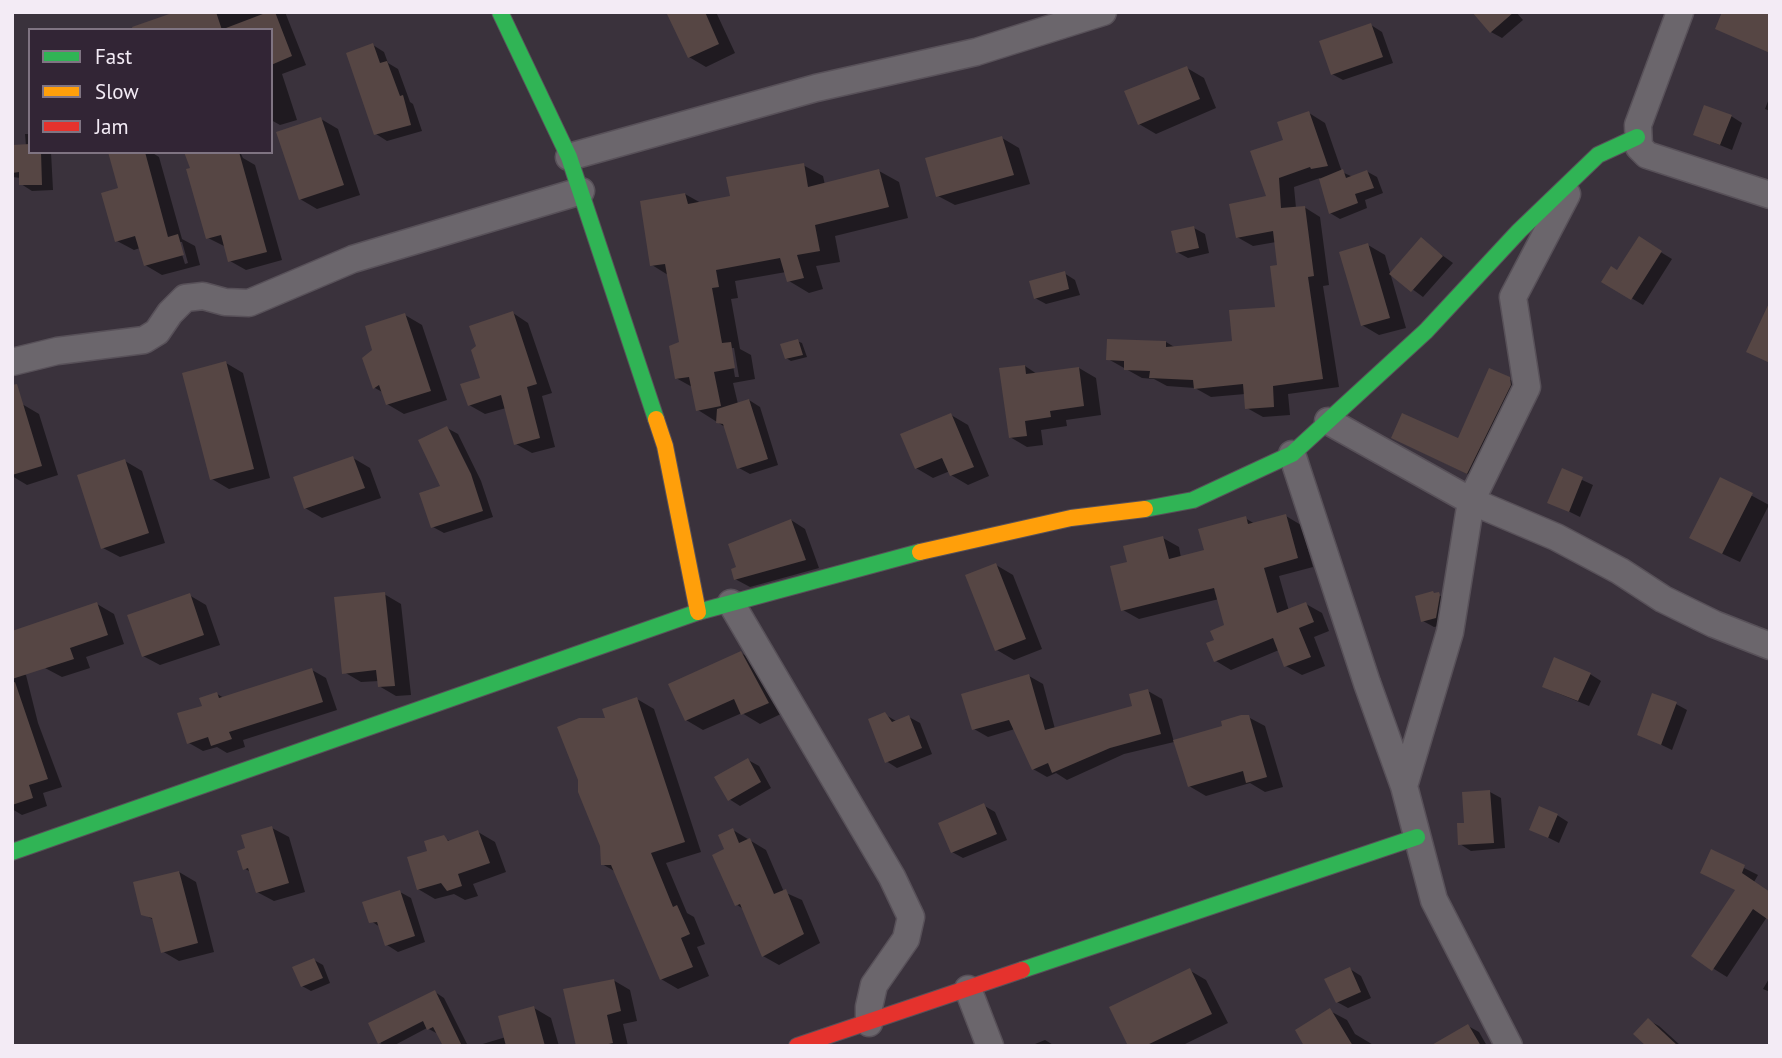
<!DOCTYPE html>
<html>
<head>
<meta charset="utf-8">
<style>
	body { margin:0 }
	#map { position:relative; width:1782px; height:1058px; overflow:hidden; background:#3a323c; font-family:"PT Sans",sans-serif }
	canvas { display:block }
	.frame { position:absolute; inset:0; border:14px solid #f3ebf5; pointer-events:none }
	.legend { position:absolute; left:28px; top:28px; width:245px; height:126px; box-sizing:border-box; background:#322535; border:2px solid #7f7482; margin:0; padding:9px 12px; list-style:none; font-size:21px; color:#f3ebf5 }
	.legend li { display:flex; align-items:center; gap:14px; height:35px }
	.legend b { width:35px; border:2px solid #7f7482 }
</style>
</head>
<body>
<div id="map">
<canvas width="1782" height="1058"></canvas>
<div class="frame"></div>
<ul class="legend">
<li><b style="height:9px;background:#30b455"></b>Fast</li>
<li><b style="height:9px;background:#ff9f0a"></b>Slow</li>
<li><b style="height:9px;background:#e5322d"></b>Jam</li>
</ul>
</div>
<script>
const c = document.querySelector('canvas').getContext('2d');
c.lineJoin = 'round';
function paint(path, color) { c.fillStyle = color; c.fill(path, 'evenodd'); }
const toPath = rows => new Path2D(rows.map(r => 'M' + r).join(''));
function strokePath(path, color, width, dash) { c.strokeStyle = color; c.lineWidth = width; c.lineCap = dash ? 'butt' : 'round'; c.setLineDash(dash || []); c.stroke(path); }
paint(toPath([
	[177,12,285,12,306,65,282,74,297,120,280,125,271,120,271,30,154,30],
	[668,12,716,12,735,53,706,67,689,57],
	[1474,12,1516,12,1523,20,1502,38,1491,32],
	[1371,25,1382,32,1393,63,1343,80,1332,74],
	[373,45,384,52,388,63,398,69,410,102,413,104,422,131,387,141,376,134],
	[1187,68,1204,78,1216,108,1156,134,1139,124],
	[1770,96,1770,111,1765,109],
	[1309,113,1325,123,1342,172,1353,177,1366,171,1377,177,1383,193,1365,200,1367,208,1340,219,1330,213,1320,178,1294,187,1296,208,1304,207,1320,217,1329,285,1323,286,1339,387,1288,394,1290,415,1263,417,1247,408,1245,394,1211,397,1195,388,1167,386,1154,379,1142,378,1108,359,1166,342,1176,348,1234,343,1277,308,1279,267,1276,242,1253,246,1237,237,1268,198,1285,142],
	[1731,116,1742,123,1732,150,1695,135],
	[321,119,338,129,360,195,317,209,300,199],
	[25,134,30,134,30,152,51,152,53,190,32,191,21,184,21,178,12,177,12,147,26,146],
	[1002,138,1019,148,1030,184,955,205,938,196],
	[124,152,151,152,159,157,182,239,195,246,200,265,162,275,145,265,140,248,134,250,117,241],
	[178,242,182,242,188,263,185,264],
	[198,152,240,152,243,158,255,165,282,260,246,270,230,261,226,247,208,238],
	[803,165,823,176,825,185,879,171,899,182,908,218,835,236,840,262,816,266,823,289,809,293,789,281,786,272,735,281,738,298,731,299,740,349,751,355,755,379,733,383,738,404,749,400,760,407,778,465,750,474,739,468,725,427,698,410,694,388,676,378,681,343,668,275,652,265,685,194,701,203,732,198],
	[730,348,734,348,739,377,735,377],
	[1194,228,1205,234,1209,253,1188,258,1177,252],
	[1639,239,1672,259,1643,305,1603,281,1618,272],
	[1421,240,1453,263,1423,297,1392,274],
	[1368,245,1385,255,1406,328,1379,335,1362,325],
	[1064,273,1075,280,1080,295,1046,304,1035,298],
	[513,313,528,323,552,393,542,396,555,447,532,453,516,444,506,408,485,414,469,405],
	[405,315,422,325,447,400,404,414,387,404,384,393,375,388,364,359],
	[797,341,802,343,807,357,791,361,786,358],
	[226,363,243,373,270,478,229,489,212,479],
	[1025,366,1037,374,1079,368,1096,378,1101,415,1066,420,1067,426,1041,430,1043,445,1027,447,1010,437],
	[1509,379,1526,389,1484,482,1393,438,1459,440],
	[22,404,39,414,58,475,27,485,12,476,12,407],
	[951,415,968,425,989,476,968,485,951,475,950,471,933,478,916,468],
	[447,428,458,434,481,481,493,517,444,533,433,527,443,487],
	[353,458,370,468,381,498,322,518,305,508],
	[125,461,142,471,165,543,120,557,103,548],
	[1563,471,1593,485,1580,517,1550,502],
	[1721,479,1769,505,1740,562,1708,547],
	[1286,516,1301,525,1313,567,1279,576,1289,611,1306,604,1322,613,1329,631,1314,637,1325,666,1302,675,1286,666,1279,650,1231,670,1216,661,1216,641,1227,626,1219,599,1139,619,1123,610,1129,563,1163,538,1179,547,1181,558,1206,552,1245,518,1255,524],
	[791,520,805,529,819,568,750,587,735,579],
	[996,565,1013,575,1042,649,1014,660,997,650],
	[1433,593,1450,600,1447,624,1434,627,1423,621],
	[384,594,401,604,411,695,396,696,379,686,379,681,361,682,344,672],
	[189,595,206,605,220,645,160,665,143,656],
	[97,604,114,614,124,644,86,657,90,668,62,677,45,668],
	[741,653,758,663,785,712,760,724,742,713,703,730,686,720],
	[12,667,26,675,38,723,62,787,43,793,47,806,22,815,12,809],
	[312,670,326,678,337,710,243,740,245,747,227,753,217,747,203,751,189,743,204,707,217,694,224,698],
	[1590,674,1601,681,1589,706,1555,692],
	[1029,676,1043,684,1055,729,1134,707,1148,691,1162,699,1174,742,1124,754,1067,780,1056,773,1047,777,1033,769,1015,729,988,737,974,729],
	[637,699,654,709,701,852,666,863,687,913,694,917,705,944,697,947,709,976,678,989,661,979,616,872,602,864,608,719],
	[1676,704,1687,710,1672,750,1639,734],
	[884,714,896,721,909,717,920,723,932,754,897,768,886,761],
	[1248,717,1265,726,1283,787,1265,792,1250,783,1206,796,1189,786,1225,727],
	[748,760,759,766,771,788,740,806,729,799],
	[1490,792,1501,798,1505,848,1471,851,1460,844,1466,824],
	[983,805,995,812,1007,840,963,858,952,852],
	[1557,815,1568,822,1559,843,1531,829],
	[272,828,289,837,305,892,274,901,257,892,252,873,244,868,248,849],
	[733,830,766,850,784,892,802,900,820,943,779,965,763,956,743,909,736,904,726,850],
	[478,832,495,842,506,872,473,884,478,896,465,900,454,894,435,899,418,889,429,852,443,837,451,842],
	[1712,852,1758,875,1754,882,1767,917,1727,977,1693,956,1737,890],
	[179,872,196,882,214,952,179,961,162,951,154,920,143,914],
	[400,892,411,898,425,942,398,952,387,945,380,927,371,921],
	[314,960,323,965,330,983,311,991,302,986],
	[1350,969,1361,976,1371,998,1348,1008,1337,1002],
	[1189,970,1206,980,1228,1023,1181,1046,1130,1046],
	[1770,977,1770,992,1763,989],
	[613,980,630,990,637,1021,623,1024,628,1046,578,1046],
	[435,992,444,998,468,1046,445,1046,438,1034,427,1028,393,1046,385,1046,380,1043],
	[534,1008,551,1018,559,1046,476,1046,506,1037],
	[1330,1011,1347,1020,1355,1034,1375,1046,1306,1046],
	[1648,1020,1659,1026,1680,1045,1648,1046],
	[1468,1026,1479,1032,1487,1046,1450,1046],
	[1045,1040,1055,1046,1030,1046]
]), '#0007');
paint(toPath([
	[175,12,216,12,222,30,133,30,132,27],
	[268,12,275,12,292,56,271,65,271,30,226,28],
	[666,12,705,12,719,44,688,58],
	[1472,12,1514,12,1490,33],
	[1722,12,1770,12,1770,53,1715,29],
	[1371,23,1383,57,1331,75,1319,41],
	[373,43,380,63,387,61,400,96,403,95,411,125,374,135,346,53],
	[1187,66,1200,99,1138,125,1124,91],
	[1704,105,1732,115,1720,145,1693,135],
	[1309,111,1328,166,1311,169,1310,167,1279,178,1281,208,1305,206,1314,276,1308,277,1323,379,1273,386,1274,407,1245,409,1243,384,1194,389,1193,380,1149,378,1150,371,1124,370,1124,361,1106,360,1107,339,1166,341,1166,347,1232,341,1229,310,1275,307,1270,266,1277,265,1273,231,1236,238,1229,204,1266,196,1250,151,1283,140,1277,122],
	[321,117,344,185,299,200,276,132],
	[1002,136,1014,175,936,197,925,158],
	[30,144,30,152,41,152,42,185,19,185,19,172,12,173,12,145],
	[108,152,145,152,168,237,178,234,184,255,144,266,135,236,115,242,101,193,118,188],
	[184,152,239,152,267,252,228,262,221,235,206,239,186,169,190,168],
	[804,163,808,187,879,169,889,207,815,225,820,251,797,255,804,278,787,282,780,258,716,270,719,287,712,288,722,343,731,342,735,368,714,372,721,406,696,411,689,377,675,379,669,346,679,342,665,264,650,266,640,201,685,193,688,204,730,196,726,177],
	[1343,169,1346,178,1367,170,1374,188,1355,194,1358,203,1329,214,1319,179],
	[1194,226,1199,248,1176,253,1171,231],
	[1639,236,1662,251,1631,300,1601,282,1611,266,1617,270],
	[1421,237,1443,256,1411,292,1389,274],
	[1368,243,1390,318,1361,326,1339,252],
	[1065,271,1069,289,1034,299,1029,281],
	[1770,301,1770,363,1746,352],
	[513,311,537,384,527,387,540,438,514,445,501,395,468,406,460,384,480,378,471,350,476,346,469,326],
	[405,313,431,391,386,405,379,385,373,389,362,358,372,350,365,326],
	[798,339,803,355,785,359,780,344],
	[226,361,254,469,210,480,182,373],
	[1025,365,1026,374,1079,367,1084,406,1050,411,1051,417,1025,421,1027,436,1009,438,999,368],
	[1489,368,1510,377,1511,385,1467,474,1391,438,1402,413,1458,438],
	[17,384,42,466,12,475,12,385],
	[749,399,768,459,737,469,723,424,716,423,717,409],
	[951,413,974,467,950,476,942,458,915,469,900,434],
	[447,426,471,474,483,511,431,528,419,493,440,486,418,440],
	[353,456,365,488,304,509,293,477],
	[125,459,149,533,101,549,77,475],
	[1562,468,1583,477,1569,512,1547,503],
	[1720,477,1753,493,1722,554,1689,538],
	[1286,514,1298,558,1264,568,1277,613,1306,602,1314,622,1299,628,1311,657,1284,667,1273,638,1214,662,1206,643,1214,640,1210,631,1224,625,1214,588,1121,611,1110,566,1127,562,1123,546,1163,536,1169,559,1204,550,1198,529,1246,516,1248,524],
	[791,519,806,560,734,580,731,569,736,567,728,544],
	[996,563,1026,639,995,651,965,575],
	[1433,591,1434,593,1439,592,1440,595,1436,618,1421,622,1415,596],
	[385,592,395,686,378,687,376,670,342,674,334,597],
	[190,593,204,635,142,657,127,615],
	[97,602,108,635,70,648,74,659,12,679,12,631],
	[741,651,769,703,741,715,734,699,685,721,668,684],
	[1554,657,1591,673,1578,701,1542,687],
	[312,668,323,702,229,732,232,739,211,746,208,737,187,744,177,713,202,706,199,698,217,692,219,698],
	[1029,674,1045,730,1132,706,1129,694,1148,689,1161,734,1110,748,1052,773,1048,763,1032,770,1009,720,972,730,961,694],
	[15,682,48,779,29,785,33,798,12,805,12,683],
	[1652,693,1677,702,1661,745,1637,735],
	[637,697,685,842,651,853,673,907,677,905,690,934,681,938,693,967,660,980,611,865,601,865,600,846,578,792,578,780,557,727,579,718,605,718,602,709],
	[885,712,892,722,909,715,922,748,885,763,868,719],
	[1241,715,1249,715,1267,777,1246,783,1243,771,1188,787,1173,740,1222,726,1221,721],
	[748,758,761,782,728,801,714,777],
	[1490,790,1494,843,1458,845,1457,823,1464,823,1462,792],
	[984,803,997,834,951,853,938,823],
	[1539,806,1558,814,1548,838,1529,830],
	[272,826,289,883,256,893,248,868,243,870,237,851,245,848,241,835],
	[733,828,739,843,750,838,774,894,786,889,804,934,762,957,740,904,735,906,712,855,724,849,718,835],
	[478,830,490,863,458,874,462,886,447,891,441,883,417,890,407,857,427,851,424,841,444,835,448,841],
	[1711,849,1745,865,1742,873,1770,892,1770,921,1753,909,1712,971,1691,956,1735,890,1700,873],
	[179,871,198,943,161,953,152,918,141,915,133,882],
	[400,890,415,936,385,946,377,922,369,923,362,902],
	[314,958,323,978,301,987,292,967],
	[1350,967,1361,992,1336,1003,1324,979],
	[1190,968,1212,1014,1145,1046,1128,1046,1109,1007],
	[614,979,621,1011,607,1015,613,1043,600,1046,576,1046,563,989],
	[435,990,462,1046,443,1046,433,1027,427,1030,423,1021,378,1044,368,1023],
	[534,1006,545,1046,506,1046,498,1016],
	[1330,1008,1353,1046,1304,1046,1295,1030],
	[1648,1018,1678,1046,1646,1046,1633,1034],
	[1468,1024,1481,1046,1430,1046]
]), '#564644');
const street = toPath([
	[1680,12,1638,125,1639,147,1647,155,1770,195],
	[569,157,816,88,976,52,1103,12],
	[12,362,57,351,144,340,157,332,170,313,185,298,203,296,225,302,249,303,353,259,581,191],
	[1328,421,1471,501,1556,537,1620,571,1663,599,1714,624,1770,646],
	[1292,454,1367,683,1404,786,1434,900,1509,1046],
	[731,603,892,877,911,917,906,939,874,985,869,1007,869,1023],
	[1404,786,1450,632,1471,501,1527,387,1513,297,1567,194],
	[968,989,990,1046]
]);
const fast = toPath([
	[500,12,569,157,656,419],
	[1145,509,1193,500,1292,454,1426,331,1519,231,1598,155,1637,137],
	[12,852,698,612,920,552],
	[1022,970,1417,837]
]);
const slow = toPath([
	[656,419,665,446,698,612],
	[920,552,1071,518,1145,509]
]);
const jam = toPath([
	[797,1046,1022,970]
]);
strokePath(street, '#585159', 29);
strokePath(fast, '#585159', 18);
strokePath(slow, '#585159', 18);
strokePath(jam, '#585159', 18);
strokePath(street, '#6b666c', 26);
strokePath(fast, '#30b455', 16);
strokePath(slow, '#ff9f0a', 16);
strokePath(jam, '#e5322d', 16);
</script>
</body>
</html>
